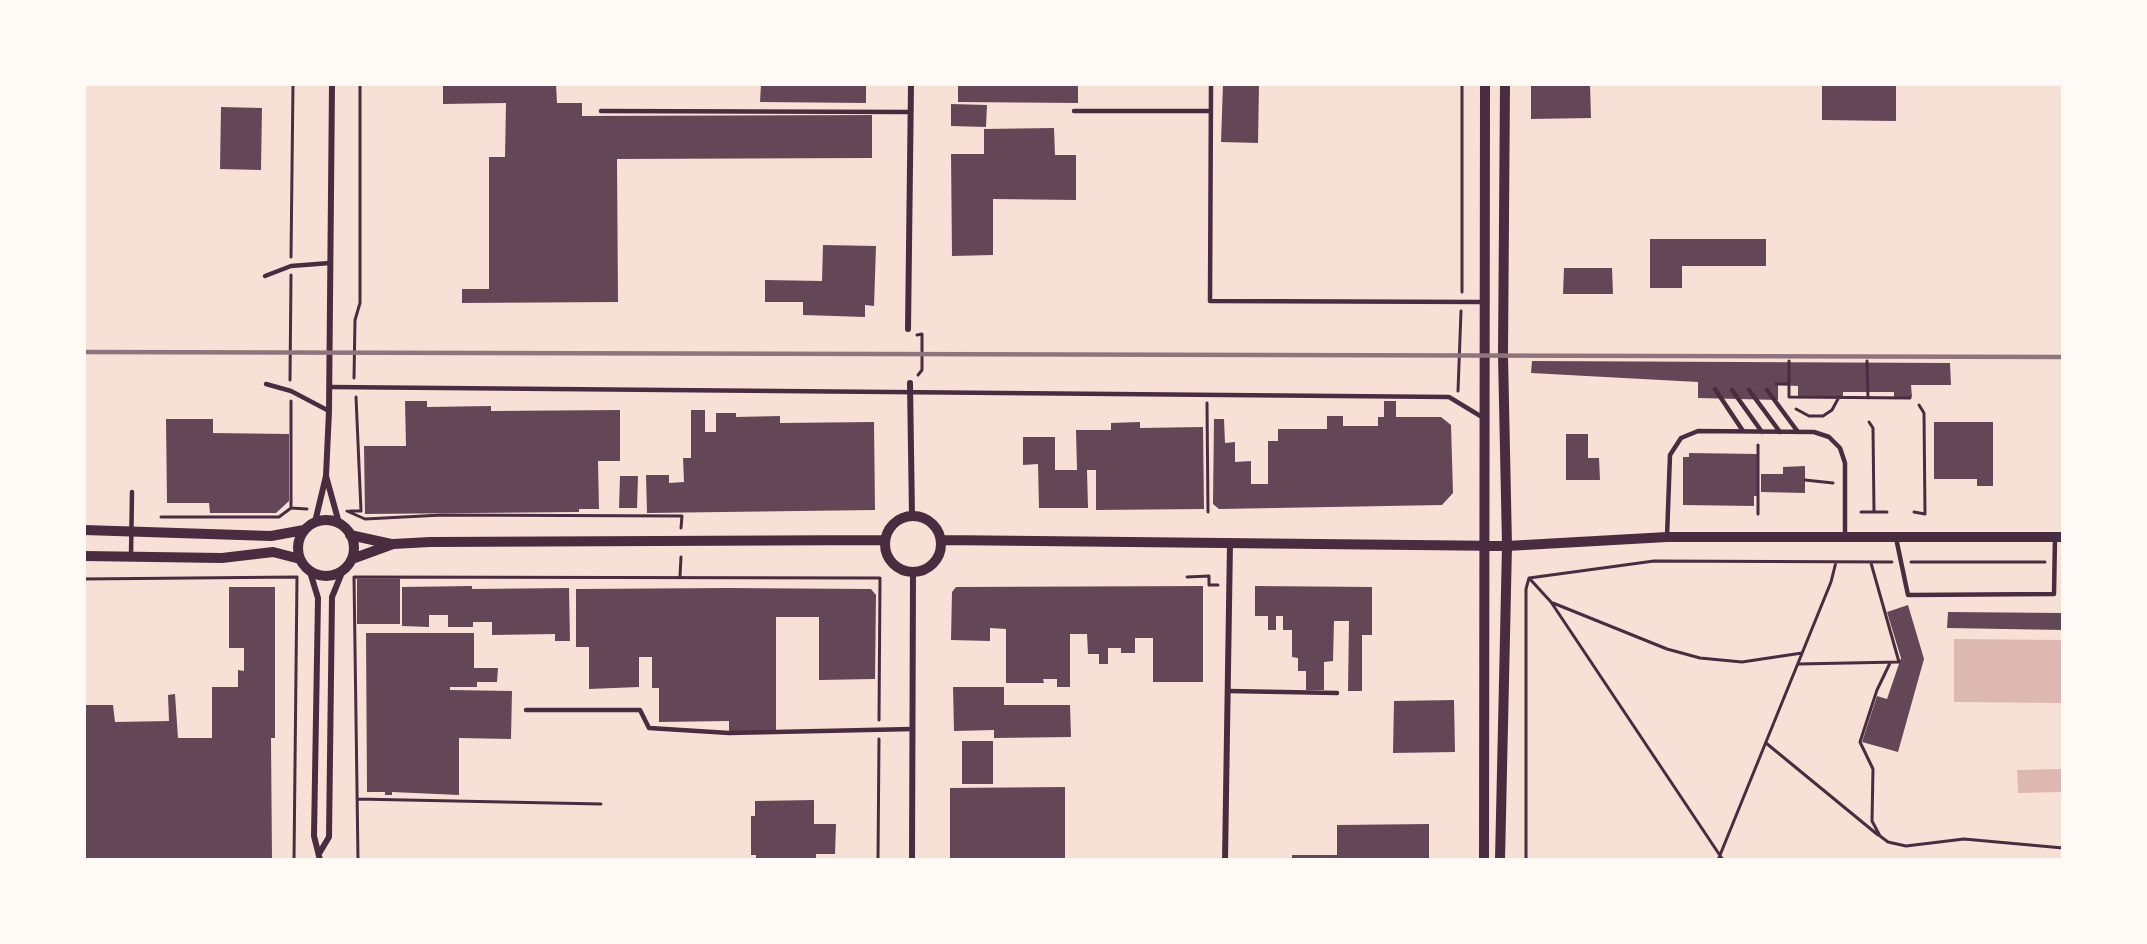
<!DOCTYPE html>
<html>
<head>
<meta charset="utf-8">
<style>
	body { margin:0 }
	#map { position:relative; width:2147px; height:944px; overflow:hidden; background:#f7e1d7; font-family:Signika,sans-serif }
	canvas { display:block }
	.frame { position:absolute; inset:0; border:86px solid #fffaf5; pointer-events:none }
</style>
</head>
<body>
<div id="map">
<canvas width="2147" height="944"></canvas>
<div class="frame"></div>
</div>
<script>
const c = document.querySelector('canvas').getContext('2d');
c.lineJoin = 'round';
function paint(path, color) { c.fillStyle = color; c.fill(path, 'evenodd'); }
const toPath = rows => new Path2D(rows.map(r => 'M' + r).join(''));
function strokePath(path, color, width, dash) { c.strokeStyle = color; c.lineWidth = width; c.lineCap = dash ? 'butt' : 'round'; c.setLineDash(dash || []); c.stroke(path); }
paint(toPath([
	[1954,639,2063,640,2063,703,1954,702],
	[2061,769,2061,792,2018,793,2017,770]
]), '#dcb8b0');
paint(toPath([
	[443,84,556,84,557,103,582,103,582,116,872,115,872,158,617,159,618,302,462,303,462,289,489,289,489,157,505,157,506,103,443,104],
	[761,84,866,84,866,103,760,102],
	[958,84,1078,84,1078,103,958,102],
	[1223,84,1259,84,1258,143,1221,142],
	[1531,84,1590,84,1591,118,1531,119],
	[1822,84,1896,84,1896,121,1822,120],
	[951,104,987,105,986,127,951,126],
	[221,107,262,108,261,170,220,169],
	[1054,128,1055,155,1076,155,1076,200,993,199,993,255,952,256,951,154,984,154,984,129],
	[1650,239,1766,239,1766,266,1682,266,1682,288,1650,288],
	[823,245,876,246,874,306,865,305,865,317,803,315,803,302,765,302,765,280,822,281],
	[1564,268,1612,268,1613,294,1563,294],
	[1532,361,1950,363,1951,385,1911,385,1912,397,1894,397,1894,392,1843,392,1843,397,1798,396,1798,386,1778,385,1778,400,1698,398,1698,382,1531,373],
	[405,401,427,401,427,407,491,406,491,411,620,410,620,461,598,461,599,509,579,509,579,512,365,514,364,446,406,446],
	[1384,401,1396,401,1396,417,1441,417,1451,425,1453,493,1442,505,1219,509,1213,504,1214,419,1224,419,1225,443,1235,442,1235,462,1251,461,1251,484,1268,484,1268,441,1278,441,1278,429,1327,429,1327,416,1343,416,1343,426,1378,426,1378,417,1384,417],
	[691,410,705,410,705,432,716,432,716,413,736,413,736,417,780,416,780,423,874,422,875,510,647,513,646,475,669,475,669,483,684,482,683,458,691,458],
	[166,419,213,419,213,433,289,434,289,501,276,513,210,513,209,503,167,503],
	[1140,422,1140,428,1203,427,1204,509,1096,510,1096,470,1087,470,1088,508,1039,508,1038,464,1023,465,1023,437,1055,437,1055,470,1077,470,1076,430,1111,430,1111,423],
	[1934,422,1993,422,1993,486,1977,486,1977,479,1934,479],
	[1566,434,1588,434,1588,458,1599,458,1600,480,1566,480],
	[1689,453,1758,454,1757,496,1754,496,1754,506,1683,505,1683,457,1689,457],
	[1805,466,1805,493,1761,492,1761,474,1783,474,1783,467],
	[620,476,638,476,637,508,619,508],
	[357,579,400,579,400,624,357,624],
	[472,586,472,589,569,588,570,641,555,641,555,634,492,635,492,622,473,622,473,627,448,627,448,615,429,615,429,627,402,626,402,587],
	[1203,586,1203,682,1153,682,1153,638,1135,638,1135,653,1121,653,1121,648,1108,648,1108,664,1099,664,1099,654,1088,654,1087,634,1070,634,1070,687,1057,687,1057,679,1043,679,1044,683,1006,683,1006,629,990,628,990,641,951,640,952,592,956,587],
	[1255,586,1372,587,1372,635,1362,635,1362,691,1348,691,1349,621,1334,621,1333,661,1324,662,1324,690,1306,690,1306,671,1298,671,1298,658,1292,657,1292,630,1283,630,1283,616,1276,616,1276,630,1268,630,1268,616,1255,616],
	[229,587,275,587,275,738,271,738,272,860,84,860,84,705,113,705,115,722,169,721,168,695,175,694,178,738,212,738,212,687,238,687,238,670,244,671,244,648,229,648],
	[728,588,871,589,876,595,875,679,819,680,819,617,776,617,776,731,729,731,729,721,659,722,659,688,652,688,652,657,639,657,639,687,589,689,589,647,576,647,576,589],
	[1908,605,1924,659,1898,752,1862,742,1877,696,1887,699,1901,658,1887,612],
	[1948,612,2063,613,2063,630,1947,628],
	[366,633,474,633,474,668,498,668,497,682,477,682,477,687,450,687,450,690,512,691,511,739,459,738,459,795,392,792,392,795,385,795,385,792,367,792],
	[953,687,1004,687,1004,705,1070,705,1071,737,994,738,994,730,954,731],
	[1454,700,1455,752,1393,753,1394,701],
	[962,741,993,741,993,784,962,784],
	[1065,787,1065,860,950,860,950,788],
	[814,800,814,824,836,824,835,854,816,854,816,860,756,860,756,855,751,855,751,816,755,816,755,801],
	[1429,824,1429,860,1292,860,1292,855,1337,855,1337,825]
]), '#644757');
strokePath(toPath([
	[291,257,293,84],
	[1462,292,1462,84],
	[917,335,922,334,922,370,918,375],
	[1789,361,1789,397,1910,398],
	[1867,361,1868,398],
	[354,378,355,320,360,303,360,84],
	[290,380,291,275],
	[1776,384,1789,384],
	[1458,391,1461,311],
	[291,401,291,508,307,509],
	[1207,403,1208,512],
	[1796,409,1809,416,1823,416,1832,410,1839,397],
	[1869,422,1873,428,1874,512],
	[1805,480,1833,483],
	[347,511,365,519,442,515,682,516,681,528],
	[350,511,361,511,356,397],
	[1861,512,1887,512],
	[1914,512,1925,514,1924,413,1919,405],
	[1758,514,1758,445],
	[161,517,279,517,291,508],
	[1911,562,2045,562],
	[680,576,681,557],
	[1187,577,1209,576,1209,585,1218,585],
	[1529,578,1654,561,1892,562],
	[1529,578,1551,602,1723,860],
	[84,579,297,577,294,860],
	[1553,603,1667,649,1700,658,1742,662,1802,653],
	[1890,663,1877,690,1860,742,1873,769,1872,821,1880,836,1888,842,1906,846,1964,839,2063,848],
	[1798,664,1899,662,1871,563],
	[1766,743,1878,835],
	[357,799,601,804],
	[358,860,354,577,880,578,879,720],
	[878,860,879,739],
	[1526,860,1526,589,1529,578],
	[1718,860,1831,582,1836,562]
]), '#4a2c40', 3);
strokePath(toPath([
	[1211,84,1210,301,1483,302],
	[601,111,911,112],
	[1074,111,1211,111],
	[265,276,291,266,330,263],
	[266,384,291,391,329,411],
	[330,387,1449,397,1482,417],
	[1715,389,1743,431],
	[1732,390,1762,432],
	[1749,390,1780,432],
	[1767,390,1798,432],
	[1667,537,1670,455,1681,438,1698,431,1814,432,1829,437,1840,448,1845,463,1845,536],
	[1896,538,1908,595,2054,594,2055,537],
	[131,556,132,492],
	[1228,691,1337,693],
	[526,710,640,710,649,728,729,733,913,729]
]), '#4a2c40', 4.5);
strokePath(toPath([
	[908,329,911,84],
	[910,383,912,516],
	[326,476,339,523],
	[315,522,326,476,329,411,332,84],
	[310,572,318,598,314,836,320,860],
	[320,852,329,837,332,597,343,570],
	[912,860,913,572],
	[1225,860,1230,543]
]), '#4a2c40', 6);
strokePath(toPath([
	'885 544a28 28 0 1 1 56 0a28 28 0 1 1-56 0Z',
	'298 548a28 28 0 1 1 56 0a28 28 0 1 1-56 0Z',
	[84,530,271,536,304,530],
	[350,535,391,544],
	[941,540,1507,546,1667,537,2063,537],
	[84,556,222,558,273,552,300,559],
	[352,559,393,544,430,542,885,540],
	[1484,860,1485,84],
	[1500,860,1507,546,1503,355,1505,84]
]), '#4a2c40', 10);
strokePath(toPath([
	[84,352,2063,357]
]), '#8f747c', 4.5);
</script>
</body>
</html>
